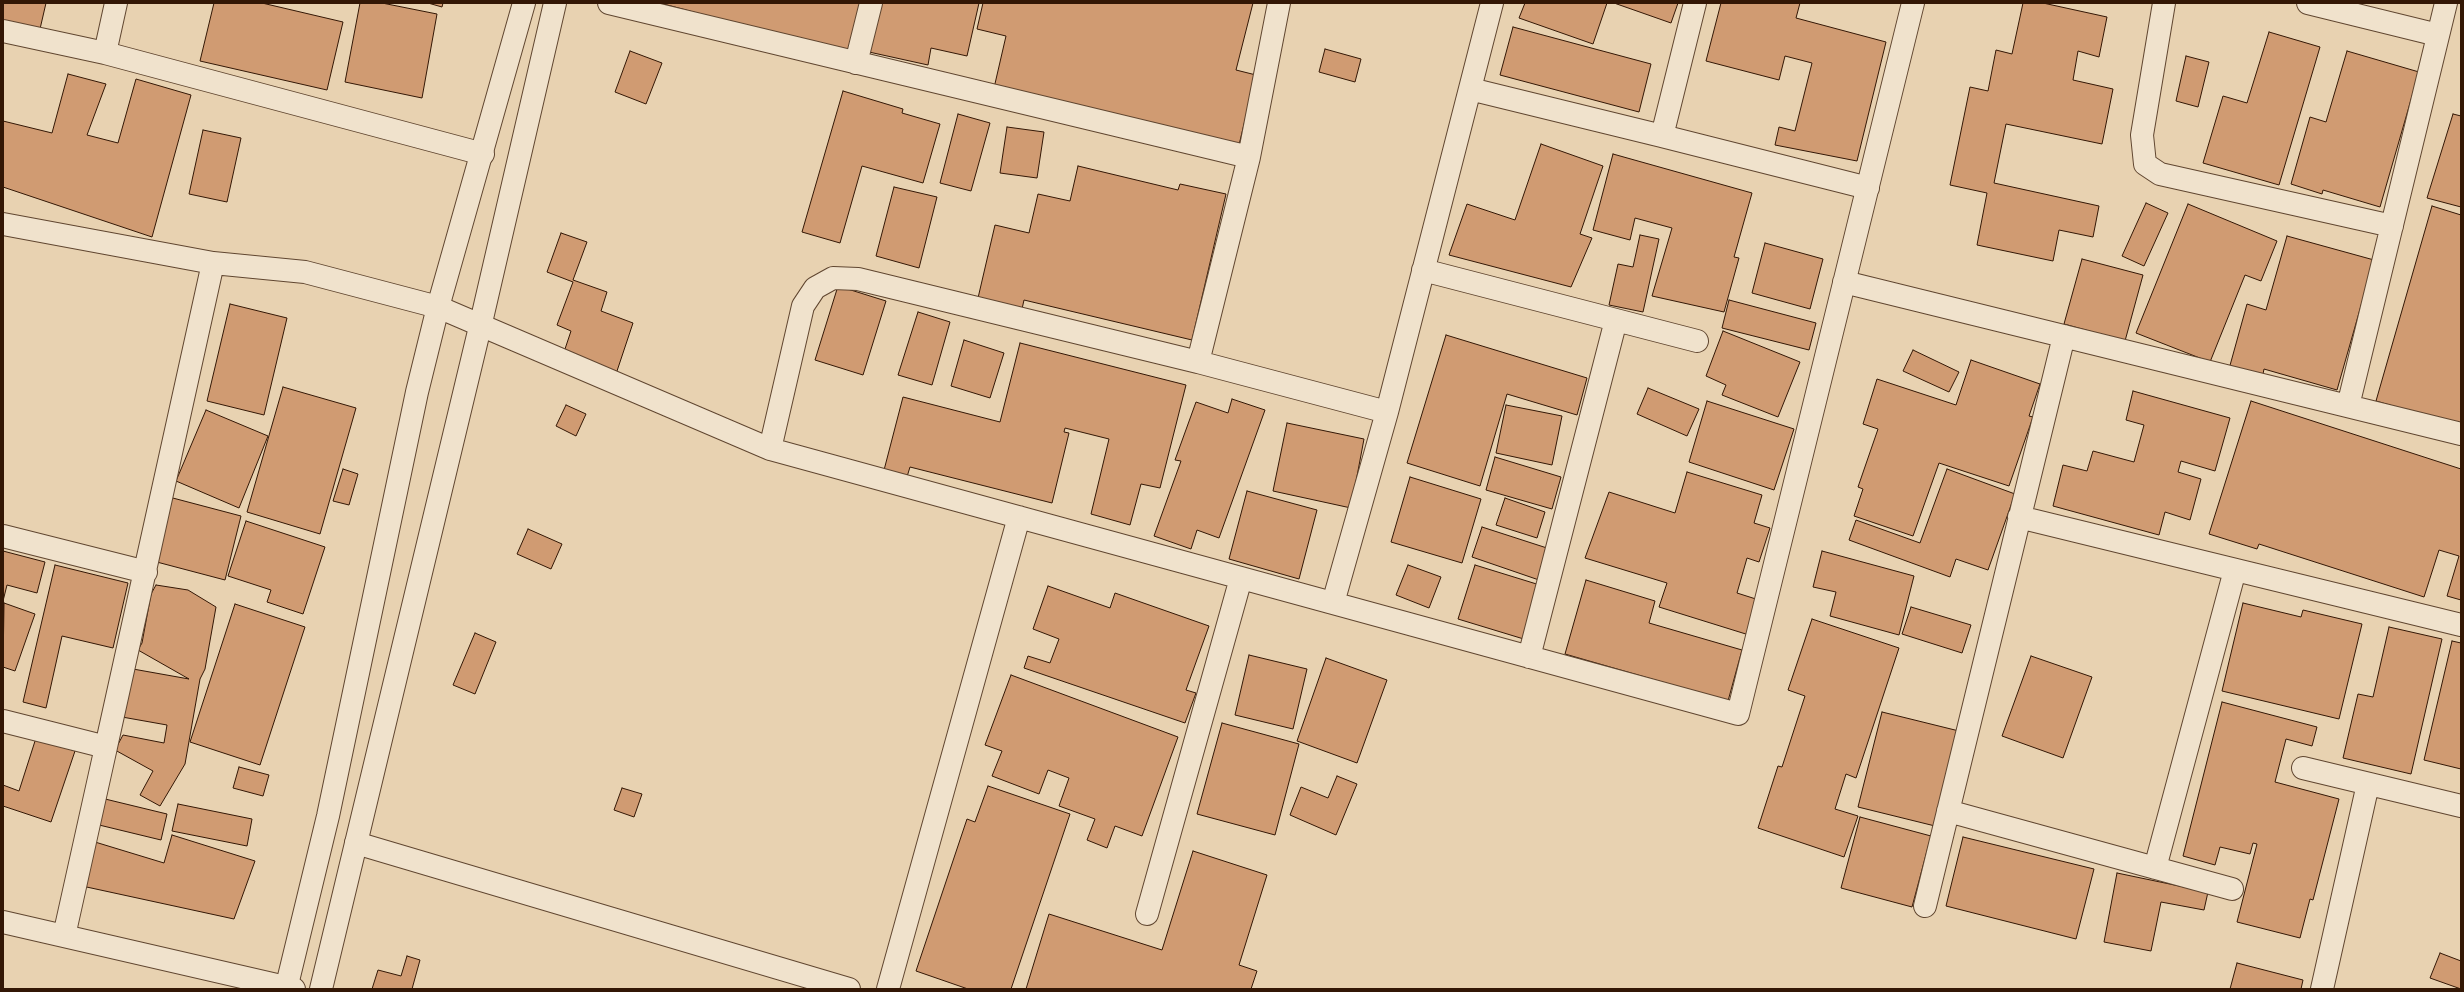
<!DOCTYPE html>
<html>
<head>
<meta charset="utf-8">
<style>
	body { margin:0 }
	#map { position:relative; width:2464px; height:992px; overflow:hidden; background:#e8d2b1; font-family:"Libre Bodoni",serif }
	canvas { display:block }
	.frame { position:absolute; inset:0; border:4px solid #331705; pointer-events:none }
</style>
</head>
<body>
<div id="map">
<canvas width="2464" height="992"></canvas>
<div class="frame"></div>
</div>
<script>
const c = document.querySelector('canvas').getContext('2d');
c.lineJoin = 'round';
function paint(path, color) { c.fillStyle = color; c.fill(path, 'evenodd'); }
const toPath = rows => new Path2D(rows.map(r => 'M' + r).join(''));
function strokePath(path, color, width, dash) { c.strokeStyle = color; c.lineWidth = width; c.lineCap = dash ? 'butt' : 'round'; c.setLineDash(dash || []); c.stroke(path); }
const building = toPath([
	[3,3,46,3,40,29,3,21,3,3],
	[214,3,262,3,343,22,327,90,200,61,214,3],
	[360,3,382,3,437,14,422,98,345,82,360,3],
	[428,3,443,3,442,7,428,3],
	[660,3,862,3,848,54,660,3],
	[879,3,979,3,967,56,931,48,928,65,869,52,879,3],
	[983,3,1253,3,1236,70,1256,75,1238,149,994,88,1006,36,977,29,983,3],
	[1525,3,1607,3,1593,44,1519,18,1525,3],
	[1614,3,1678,3,1671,23,1614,3],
	[1721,3,1800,3,1796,18,1886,42,1857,161,1775,145,1779,127,1795,131,1812,63,1785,56,1779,80,1706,61,1721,3],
	[2023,3,2043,3,2107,17,2099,57,2078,51,2073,80,2113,89,2102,144,2006,124,1994,183,2099,206,2093,237,2059,230,2053,261,1977,245,1987,193,1950,185,1970,87,1988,91,1996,50,2012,54,2023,3],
	[1513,27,1651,64,1639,112,1500,75,1513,27],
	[2269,32,2320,47,2279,185,2203,163,2223,96,2247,103,2269,32],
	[1325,49,1361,59,1355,82,1319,72,1325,49],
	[630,51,662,63,646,104,615,92,630,51],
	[2347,51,2419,72,2380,207,2323,190,2322,194,2291,184,2310,117,2326,122,2347,51],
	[2186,56,2209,62,2198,107,2176,101,2186,56],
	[68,74,106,84,87,135,118,143,136,79,191,95,152,237,3,187,3,121,52,133,68,74],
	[843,91,903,109,902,113,940,124,923,183,862,166,840,243,802,232,843,91],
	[958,114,990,123,971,191,940,183,958,114],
	[2453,114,2461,116,2461,207,2427,198,2453,114],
	[1007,127,1044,132,1037,178,1000,173,1007,127],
	[203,130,241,138,227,202,189,194,203,130],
	[1541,144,1603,166,1580,234,1592,238,1571,287,1449,255,1467,204,1515,220,1541,144],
	[1613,154,1752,193,1734,257,1739,258,1724,312,1652,296,1672,228,1635,218,1630,240,1593,230,1613,154],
	[1078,166,1178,190,1180,184,1226,194,1192,340,1024,300,1022,309,978,298,995,225,1029,233,1038,194,1070,201,1078,166],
	[894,187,937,197,919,268,876,256,894,187],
	[2146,203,2168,213,2144,266,2122,256,2146,203],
	[2188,204,2277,241,2261,281,2245,275,2210,362,2136,333,2188,204],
	[2432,206,2461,215,2461,426,2376,401,2432,206],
	[561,233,587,242,573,280,607,292,601,311,633,323,616,374,563,355,571,331,557,325,573,282,547,272,561,233],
	[1640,235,1659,239,1643,312,1609,305,1618,264,1633,267,1640,235],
	[2287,236,2374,260,2337,390,2264,369,2262,379,2229,369,2247,304,2266,310,2287,236],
	[1765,243,1823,259,1810,309,1752,293,1765,243],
	[2082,259,2143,275,2125,341,2064,324,2082,259],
	[838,286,886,301,863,375,815,360,838,286],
	[1729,300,1816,323,1809,350,1722,328,1729,300],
	[230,304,287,318,264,415,207,401,230,304],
	[918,312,950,322,932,385,898,375,918,312],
	[1723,331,1800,362,1778,417,1722,395,1726,385,1706,376,1723,331],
	[1446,335,1587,378,1577,415,1507,394,1480,486,1407,463,1446,335],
	[964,340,1004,353,990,398,951,386,964,340],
	[1020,343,1186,385,1160,488,1141,484,1130,525,1091,514,1109,439,1065,428,1064,432,1069,433,1052,503,910,467,906,480,883,474,903,397,1000,422,1020,343],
	[1913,350,1959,372,1949,392,1903,371,1913,350],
	[1971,360,2040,384,2029,416,2033,417,2009,486,1939,463,1913,536,1854,516,1863,489,1858,487,1878,429,1863,424,1877,379,1956,405,1971,360],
	[283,387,356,408,320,534,247,512,283,387],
	[1648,388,1699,409,1687,436,1637,414,1648,388],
	[2133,391,2230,418,2215,471,2181,461,2178,472,2201,479,2190,520,2165,512,2159,535,2053,506,2063,465,2087,471,2093,451,2134,462,2144,425,2126,420,2133,391],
	[1232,399,1265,410,1219,538,1197,530,1191,549,1154,536,1181,461,1175,460,1196,402,1228,413,1232,399],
	[1707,401,1794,429,1774,490,1689,462,1707,401],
	[2251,401,2461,469,2461,600,2447,596,2459,556,2439,550,2424,597,2259,544,2257,549,2209,534,2251,401],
	[566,405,586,414,576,436,556,426,566,405],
	[1506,405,1562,416,1552,465,1496,453,1506,405],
	[206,410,268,436,239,508,176,481,206,410],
	[1287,423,1364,439,1351,508,1273,491,1287,423],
	[1495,457,1561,477,1552,509,1486,490,1495,457],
	[343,469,358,474,349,505,333,501,343,469],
	[1947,469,2015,494,1988,570,1956,559,1950,577,1849,540,1856,520,1920,543,1947,469],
	[1687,472,1762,495,1754,523,1770,528,1759,562,1747,558,1737,593,1759,600,1749,635,1659,607,1667,583,1585,558,1609,492,1675,513,1687,472],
	[1410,477,1481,499,1462,563,1391,542,1410,477],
	[1247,491,1317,510,1299,579,1229,559,1247,491],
	[169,497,241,516,225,580,153,561,169,497],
	[1505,498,1545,512,1537,538,1496,525,1505,498],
	[246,521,325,547,303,614,267,602,271,590,228,576,246,521],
	[1482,527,1550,549,1539,580,1472,557,1482,527],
	[528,529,562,544,551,569,517,554,528,529],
	[3,551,45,562,37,593,7,585,3,601,3,551],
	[1822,551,1914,576,1899,635,1830,616,1836,592,1813,587,1822,551],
	[55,565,128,583,113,648,62,636,46,708,23,702,55,565],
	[1408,565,1441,577,1429,608,1396,595,1408,565],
	[1475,565,1543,586,1527,640,1458,619,1475,565],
	[1586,580,1655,601,1649,623,1742,650,1728,701,1565,654,1586,580],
	[156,585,188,590,216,607,205,669,200,679,185,764,160,806,140,795,153,771,115,750,123,735,164,743,167,725,122,717,133,669,189,679,138,650,142,643,151,594,156,585],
	[1048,586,1110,608,1115,593,1209,626,1186,690,1196,693,1185,723,1024,668,1028,656,1050,663,1059,639,1033,629,1048,586],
	[4,603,35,614,15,671,3,667,4,603],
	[2243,603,2301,617,2303,610,2362,624,2339,719,2222,691,2243,603],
	[235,604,305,627,260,765,190,742,235,604],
	[1911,607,1971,625,1962,653,1902,634,1911,607],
	[1812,619,1899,648,1856,778,1846,774,1835,809,1858,816,1844,857,1758,828,1778,766,1782,767,1805,696,1788,690,1812,619],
	[2389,627,2442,639,2411,774,2343,758,2358,694,2373,697,2389,627],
	[475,633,496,642,475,694,453,685,475,633],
	[2452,641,2461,643,2461,769,2424,760,2452,641],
	[1249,655,1307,669,1293,729,1235,715,1249,655],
	[2031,656,2092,677,2063,758,2002,736,2031,656],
	[1326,658,1387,680,1357,763,1297,741,1326,658],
	[1011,675,1178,737,1142,836,1115,826,1107,848,1087,840,1095,819,1059,806,1069,778,1048,770,1039,794,992,776,1002,751,985,745,1011,675],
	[2222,702,2317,727,2312,746,2286,739,2275,782,2339,799,2313,900,2310,899,2300,938,2237,922,2257,844,2253,843,2250,854,2220,847,2215,865,2183,856,2222,702],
	[1882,712,1959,731,1935,826,1858,807,1882,712],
	[1222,723,1299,744,1275,835,1197,814,1222,723],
	[36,738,75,751,51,822,3,806,3,785,19,791,36,738],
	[239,767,269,775,263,796,233,788,239,767],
	[1337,776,1357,784,1336,835,1290,815,1301,787,1328,798,1337,776],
	[988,786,1070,814,1011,989,968,989,916,971,967,819,975,822,988,786],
	[622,788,642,794,634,817,614,810,622,788],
	[101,798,167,814,161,840,95,824,101,798],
	[178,804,252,819,247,846,172,831,178,804],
	[1860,817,1931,836,1912,907,1841,888,1860,817],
	[172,835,255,861,234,919,82,886,95,842,164,863,172,835],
	[1963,837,2094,869,2076,939,1946,906,1963,837],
	[1193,851,1267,875,1239,965,1257,971,1251,989,1026,989,1049,914,1162,950,1193,851],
	[2117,873,2208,892,2204,910,2161,902,2151,951,2104,942,2117,873],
	[2440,953,2461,961,2461,989,2430,978,2440,953],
	[407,956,420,960,412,989,372,989,378,970,401,976,407,956],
	[2237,963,2303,980,2301,989,2230,989,2237,963]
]);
paint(building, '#d09b72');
strokePath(building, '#331705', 1);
const minor = toPath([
	[609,3,1249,157,1279,3],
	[1695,3,1662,136,1868,188],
	[2164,3,2142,135,2145,164,2160,174,2392,226],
	[2308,3,2438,35],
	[3,31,105,53,483,154],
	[105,53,116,3],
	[856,63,871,3],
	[1470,89,1662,136],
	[1249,157,1198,362,1387,412,1492,3],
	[3,224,213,263],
	[1423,270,1697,341],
	[1844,282,2461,434],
	[2348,406,2446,3],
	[770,449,803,306,815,288,833,278,858,279,1198,362],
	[2019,517,2461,625],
	[3,536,146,572],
	[1333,603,1387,412],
	[1529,657,1616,320],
	[3,721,106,747,64,936],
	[106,747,213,263,305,272,438,307,770,449,1738,714,1913,3],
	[2303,768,2461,806],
	[1948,811,2232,889],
	[356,843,849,989],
	[2155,868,2235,570],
	[1925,906,2064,336],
	[1147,914,1241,578],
	[3,922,294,989],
	[888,989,1019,517],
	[2322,989,2368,784]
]);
const tertiary = toPath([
	[286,989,328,816,417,392,438,307,524,3],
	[321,989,480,327,555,3]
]);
strokePath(minor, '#604630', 24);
strokePath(tertiary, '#604630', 24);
strokePath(minor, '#f0e2cc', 22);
strokePath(tertiary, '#f0e2cc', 22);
</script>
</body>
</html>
